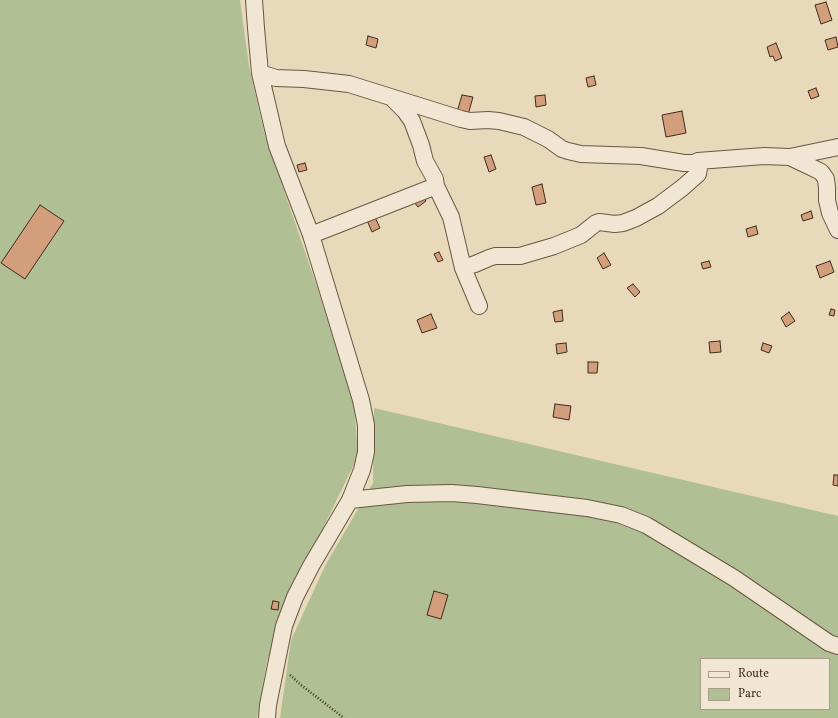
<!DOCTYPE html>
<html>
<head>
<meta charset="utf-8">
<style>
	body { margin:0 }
	#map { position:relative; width:838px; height:718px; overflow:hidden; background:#e8d9bb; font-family:Vollkorn,serif }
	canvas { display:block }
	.legend { position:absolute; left:700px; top:658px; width:130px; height:52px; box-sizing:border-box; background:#f0e6d3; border:1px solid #a99c8a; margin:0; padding:5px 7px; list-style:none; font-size:12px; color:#3e2c1d }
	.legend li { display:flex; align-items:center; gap:8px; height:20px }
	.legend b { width:20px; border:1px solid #a99c8a }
</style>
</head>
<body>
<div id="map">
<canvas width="838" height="718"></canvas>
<ul class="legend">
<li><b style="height:5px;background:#f0e6d3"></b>Route</li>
<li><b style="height:11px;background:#b0c094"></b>Parc</li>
</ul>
</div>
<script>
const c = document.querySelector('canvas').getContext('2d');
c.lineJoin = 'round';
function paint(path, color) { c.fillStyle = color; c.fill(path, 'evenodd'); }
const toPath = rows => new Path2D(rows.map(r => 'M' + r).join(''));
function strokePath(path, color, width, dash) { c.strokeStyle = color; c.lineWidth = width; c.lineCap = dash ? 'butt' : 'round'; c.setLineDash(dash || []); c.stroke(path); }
paint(toPath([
	[0,0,240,0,249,66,264,132,316,284,354,402,358,456,294,588,267,661,257,718,0,718],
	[374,408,838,516,838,718,280,718,291,640,325,566,373,483],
	[701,659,829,659,829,709,701,709]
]), '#b0c094');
const building = toPath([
	[826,2,832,20,821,24,815,5,826,2],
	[368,36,378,39,376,48,366,45,368,36],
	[836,37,838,47,828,50,825,40,836,37],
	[776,43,782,58,775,61,773,56,770,57,767,47,776,43],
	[594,76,596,85,588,87,586,78,594,76],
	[816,88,819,96,811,99,808,91,816,88],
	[462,95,473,97,468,115,457,112,462,95],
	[545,95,546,105,536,107,535,96,545,95],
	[682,111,686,133,666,137,662,115,682,111],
	[491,155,496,169,489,172,484,157,491,155],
	[305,163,307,170,299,172,297,165,305,163],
	[542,184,546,203,536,205,532,187,542,184],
	[422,196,426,201,418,207,414,202,422,196],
	[40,205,64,221,25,279,1,263,40,205],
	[811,211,813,218,803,221,801,215,811,211],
	[374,215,380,228,372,232,366,218,374,215],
	[756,226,758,234,748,237,746,229,756,226],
	[439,252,443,260,438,262,434,254,439,252],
	[604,253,611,265,603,269,597,258,604,253],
	[709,261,711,267,703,269,701,263,709,261],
	[830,261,834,272,820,278,816,266,830,261],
	[633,284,640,292,635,297,627,288,633,284],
	[831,309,835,310,834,316,829,315,831,309],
	[562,310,563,321,555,322,553,312,562,310],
	[789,312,795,321,786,327,781,318,789,312],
	[431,314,437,328,422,333,417,320,431,314],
	[720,341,721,352,710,353,709,342,720,341],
	[566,343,567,352,557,354,556,344,566,343],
	[763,343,772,346,769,353,761,350,763,343],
	[588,362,598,362,597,373,588,373,588,362],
	[555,404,571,406,569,420,553,417,555,404],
	[834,475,838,475,838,486,833,485,834,475],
	[434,591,448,595,441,619,427,615,434,591],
	[273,601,279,602,278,610,271,609,273,601]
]);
paint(building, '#d29e7c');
strokePath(building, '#3e2c1d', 1);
const street = toPath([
	[254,0,256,28,260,73,277,146,311,235,361,400,366,425,366,452,362,470,350,500,311,566,295,597,284,626,268,705,267,718],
	[260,73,276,78,304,79,349,84,461,119,470,121,488,120,499,121,524,127,548,139,562,149,568,151,581,154,641,156,684,163,695,163,698,161,764,156,790,157,811,167,821,172,824,176,826,179,827,188,827,200,830,213,838,230],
	[790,157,838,147],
	[436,186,451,217,463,268,475,264,489,258,495,256,520,256,554,246,581,235,596,223,599,222,615,224,623,223,636,218,658,206,682,188,698,174,699,168,698,161],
	[311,235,436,186,435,179,425,161,421,145,412,121,405,111,394,100],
	[463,268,479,306],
	[350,500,407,494,452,493,477,495,587,508,621,515,646,525,681,546,734,578,829,643,838,646]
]);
strokePath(street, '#685744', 18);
strokePath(toPath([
	[290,675,301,685,344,718]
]), '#3e2c1d', 2.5, [1, 2]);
strokePath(street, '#f0e6d3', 16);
</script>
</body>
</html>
